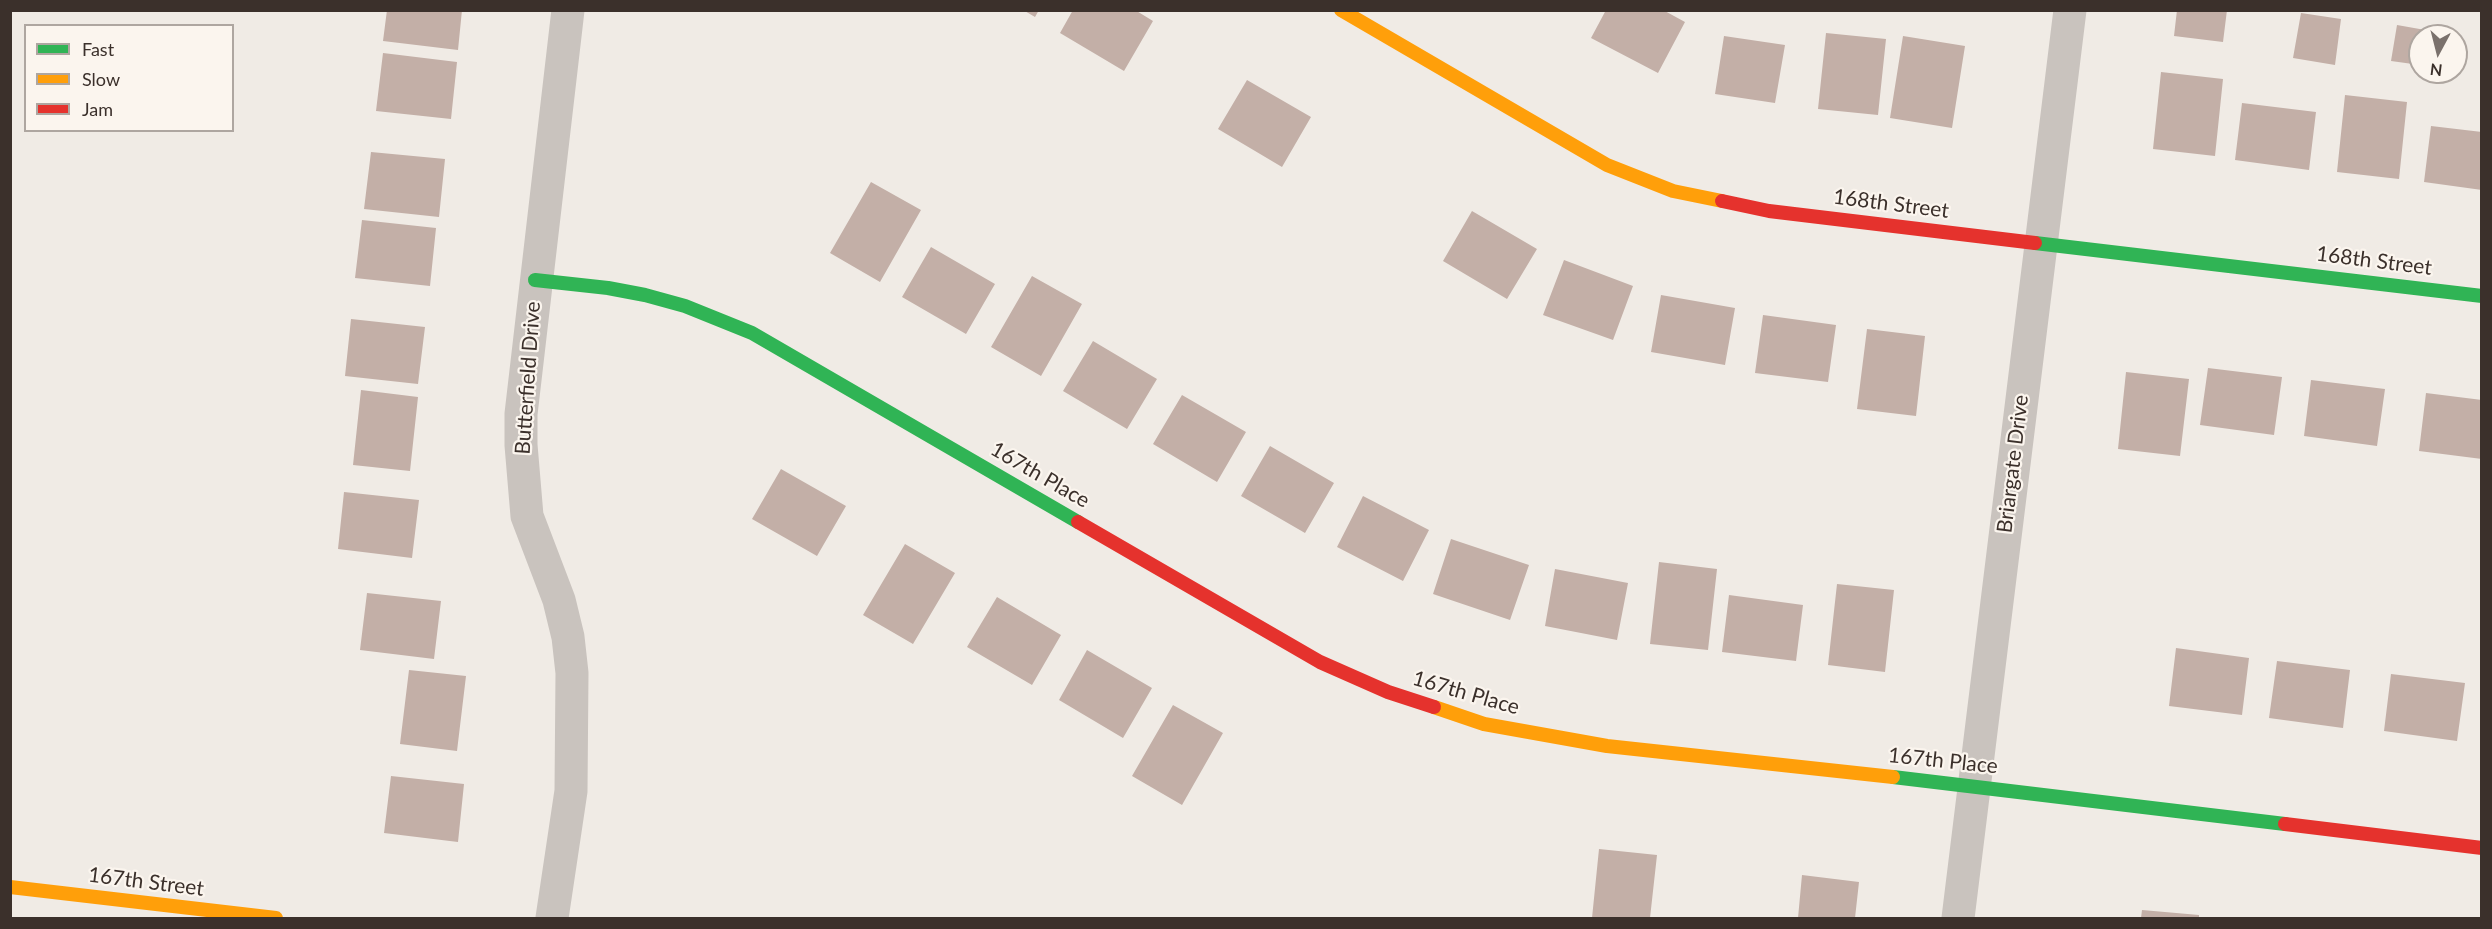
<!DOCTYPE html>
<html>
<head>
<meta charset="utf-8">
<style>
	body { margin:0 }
	#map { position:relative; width:2492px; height:929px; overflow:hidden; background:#f0ebe5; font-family:Lato,sans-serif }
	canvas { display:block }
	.frame { position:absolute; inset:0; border:12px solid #3b302b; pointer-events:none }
	.legend { position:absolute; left:24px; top:24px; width:210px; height:108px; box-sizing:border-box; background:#fbf5ee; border:2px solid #aea6a0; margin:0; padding:8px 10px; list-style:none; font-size:18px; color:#3b302b }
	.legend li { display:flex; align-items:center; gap:12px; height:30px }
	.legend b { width:30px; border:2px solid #aea6a0 }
	.north { position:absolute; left:2408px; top:24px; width:60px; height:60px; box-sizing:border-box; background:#fbf5ee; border:2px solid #aea6a0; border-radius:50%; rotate:187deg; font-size:16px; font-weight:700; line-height:24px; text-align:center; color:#3b302b }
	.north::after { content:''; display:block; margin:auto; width:21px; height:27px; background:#7a716c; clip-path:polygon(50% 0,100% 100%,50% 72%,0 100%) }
</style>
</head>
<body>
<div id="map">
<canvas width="2492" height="929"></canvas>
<div class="frame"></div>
<ul class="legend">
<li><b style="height:8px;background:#30b455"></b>Fast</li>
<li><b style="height:8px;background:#ff9f0a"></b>Slow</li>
<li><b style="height:8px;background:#e5322d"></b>Jam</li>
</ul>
<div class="north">N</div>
</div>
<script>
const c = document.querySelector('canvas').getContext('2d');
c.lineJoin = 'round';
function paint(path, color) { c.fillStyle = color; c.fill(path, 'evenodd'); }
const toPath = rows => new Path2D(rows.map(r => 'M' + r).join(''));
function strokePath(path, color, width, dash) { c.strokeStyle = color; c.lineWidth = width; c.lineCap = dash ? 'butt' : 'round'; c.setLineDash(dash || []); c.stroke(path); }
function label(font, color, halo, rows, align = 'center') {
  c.font = font + ' Lato,sans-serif'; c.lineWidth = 4.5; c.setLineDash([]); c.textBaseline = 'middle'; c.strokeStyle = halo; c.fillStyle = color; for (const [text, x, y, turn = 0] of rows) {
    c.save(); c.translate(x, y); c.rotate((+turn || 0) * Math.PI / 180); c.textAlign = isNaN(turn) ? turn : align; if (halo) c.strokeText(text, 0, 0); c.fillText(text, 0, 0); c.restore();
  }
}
paint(toPath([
	[387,10,462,10,458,50,383,41],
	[1023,10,1039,10,1035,17],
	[1073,10,1135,10,1153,21,1124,71,1060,33],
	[1606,10,1663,10,1685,22,1658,73,1591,38],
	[2177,10,2227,10,2223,42,2174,36],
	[2301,13,2341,19,2335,65,2293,58],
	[2397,25,2431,31,2430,36,2420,36,2420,65,2391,61],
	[1826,33,1886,39,1878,115,1818,109],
	[1724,36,1785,45,1775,103,1715,94],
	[1903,36,1965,46,1952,128,1890,118],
	[383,53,457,62,451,119,376,111],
	[2161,72,2223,79,2215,156,2153,149],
	[1247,80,1311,117,1282,167,1218,129],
	[2345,95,2407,102,2399,179,2337,172],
	[2242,103,2316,112,2309,170,2235,160],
	[2431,126,2482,132,2482,190,2424,182],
	[371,152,445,159,439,217,364,209],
	[871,182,921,210,880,282,830,253],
	[1472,211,1537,249,1507,299,1443,261],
	[362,220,436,228,430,286,355,278],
	[931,247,995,284,966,334,902,297],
	[1564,260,1633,286,1613,340,1543,315],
	[1032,276,1082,304,1041,376,991,347],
	[1661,295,1735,308,1725,365,1651,352],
	[1763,315,1836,325,1828,382,1755,373],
	[351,319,425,327,418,384,345,376],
	[1867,329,1925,336,1916,416,1857,409],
	[1093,341,1157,379,1127,429,1063,391],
	[2208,368,2282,377,2274,435,2200,425],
	[2126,372,2189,379,2180,456,2118,449],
	[2311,380,2385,389,2377,446,2304,436],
	[361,390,418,397,410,471,353,465],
	[2426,393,2482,400,2482,459,2419,451],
	[1182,395,1246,432,1217,482,1153,444],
	[1270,446,1334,483,1305,533,1241,496],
	[781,469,846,506,817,556,752,519],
	[344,492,419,500,412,558,338,549],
	[1363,496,1429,530,1403,581,1337,547],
	[1451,539,1529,565,1510,620,1433,594],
	[905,544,955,573,913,644,863,615],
	[1659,562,1717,569,1708,650,1650,644],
	[1555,569,1628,583,1617,640,1545,626],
	[1837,584,1894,590,1885,672,1828,665],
	[367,593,441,601,434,659,360,650],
	[1729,595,1803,605,1796,661,1722,652],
	[997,597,1061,635,1032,685,967,647],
	[2176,648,2249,658,2242,715,2169,706],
	[1087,650,1152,688,1123,738,1059,700],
	[2277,661,2350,670,2343,728,2269,718],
	[409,670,466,676,457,751,400,744],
	[2391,674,2465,683,2457,741,2384,731],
	[1173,705,1223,733,1182,805,1132,776],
	[391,776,464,784,458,842,384,833],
	[1599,849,1657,855,1650,918,1592,918],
	[1802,875,1859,882,1855,918,1798,918],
	[2142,910,2199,915,2199,918,2141,918]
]), '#c3afa7');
strokePath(toPath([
	[552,918,571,791,572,673,568,637,559,600,527,516,521,445,521,414,568,10],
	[1958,918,2070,10]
]), '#c9c3be', 33);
strokePath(toPath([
	[2035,243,2482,296],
	[535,280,608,288,645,295,685,306,752,333,1078,522],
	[1893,777,2285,824]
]), '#30b455', 14);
strokePath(toPath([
	[1341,10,1607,165,1673,191,1722,201],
	[1434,707,1484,724,1607,746,1893,777],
	[10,887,276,918]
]), '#ff9f0a', 14);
strokePath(toPath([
	[1722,201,1769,211,2035,243],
	[1078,522,1320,662,1388,692,1434,707],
	[2285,824,2482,848]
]), '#e5322d', 14);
label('21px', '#3b302b', '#fbf5ee', [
	["168th Street",1891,204,7],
	["168th Street",2374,261,7],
	["Butterfield Drive",528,378,-86],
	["Briargate Drive",2013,464,-83],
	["167th Place",1040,475,30],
	["167th Place",1466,693,16],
	["167th Place",1943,761,6],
	["167th Street",146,882,7]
]);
</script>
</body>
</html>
